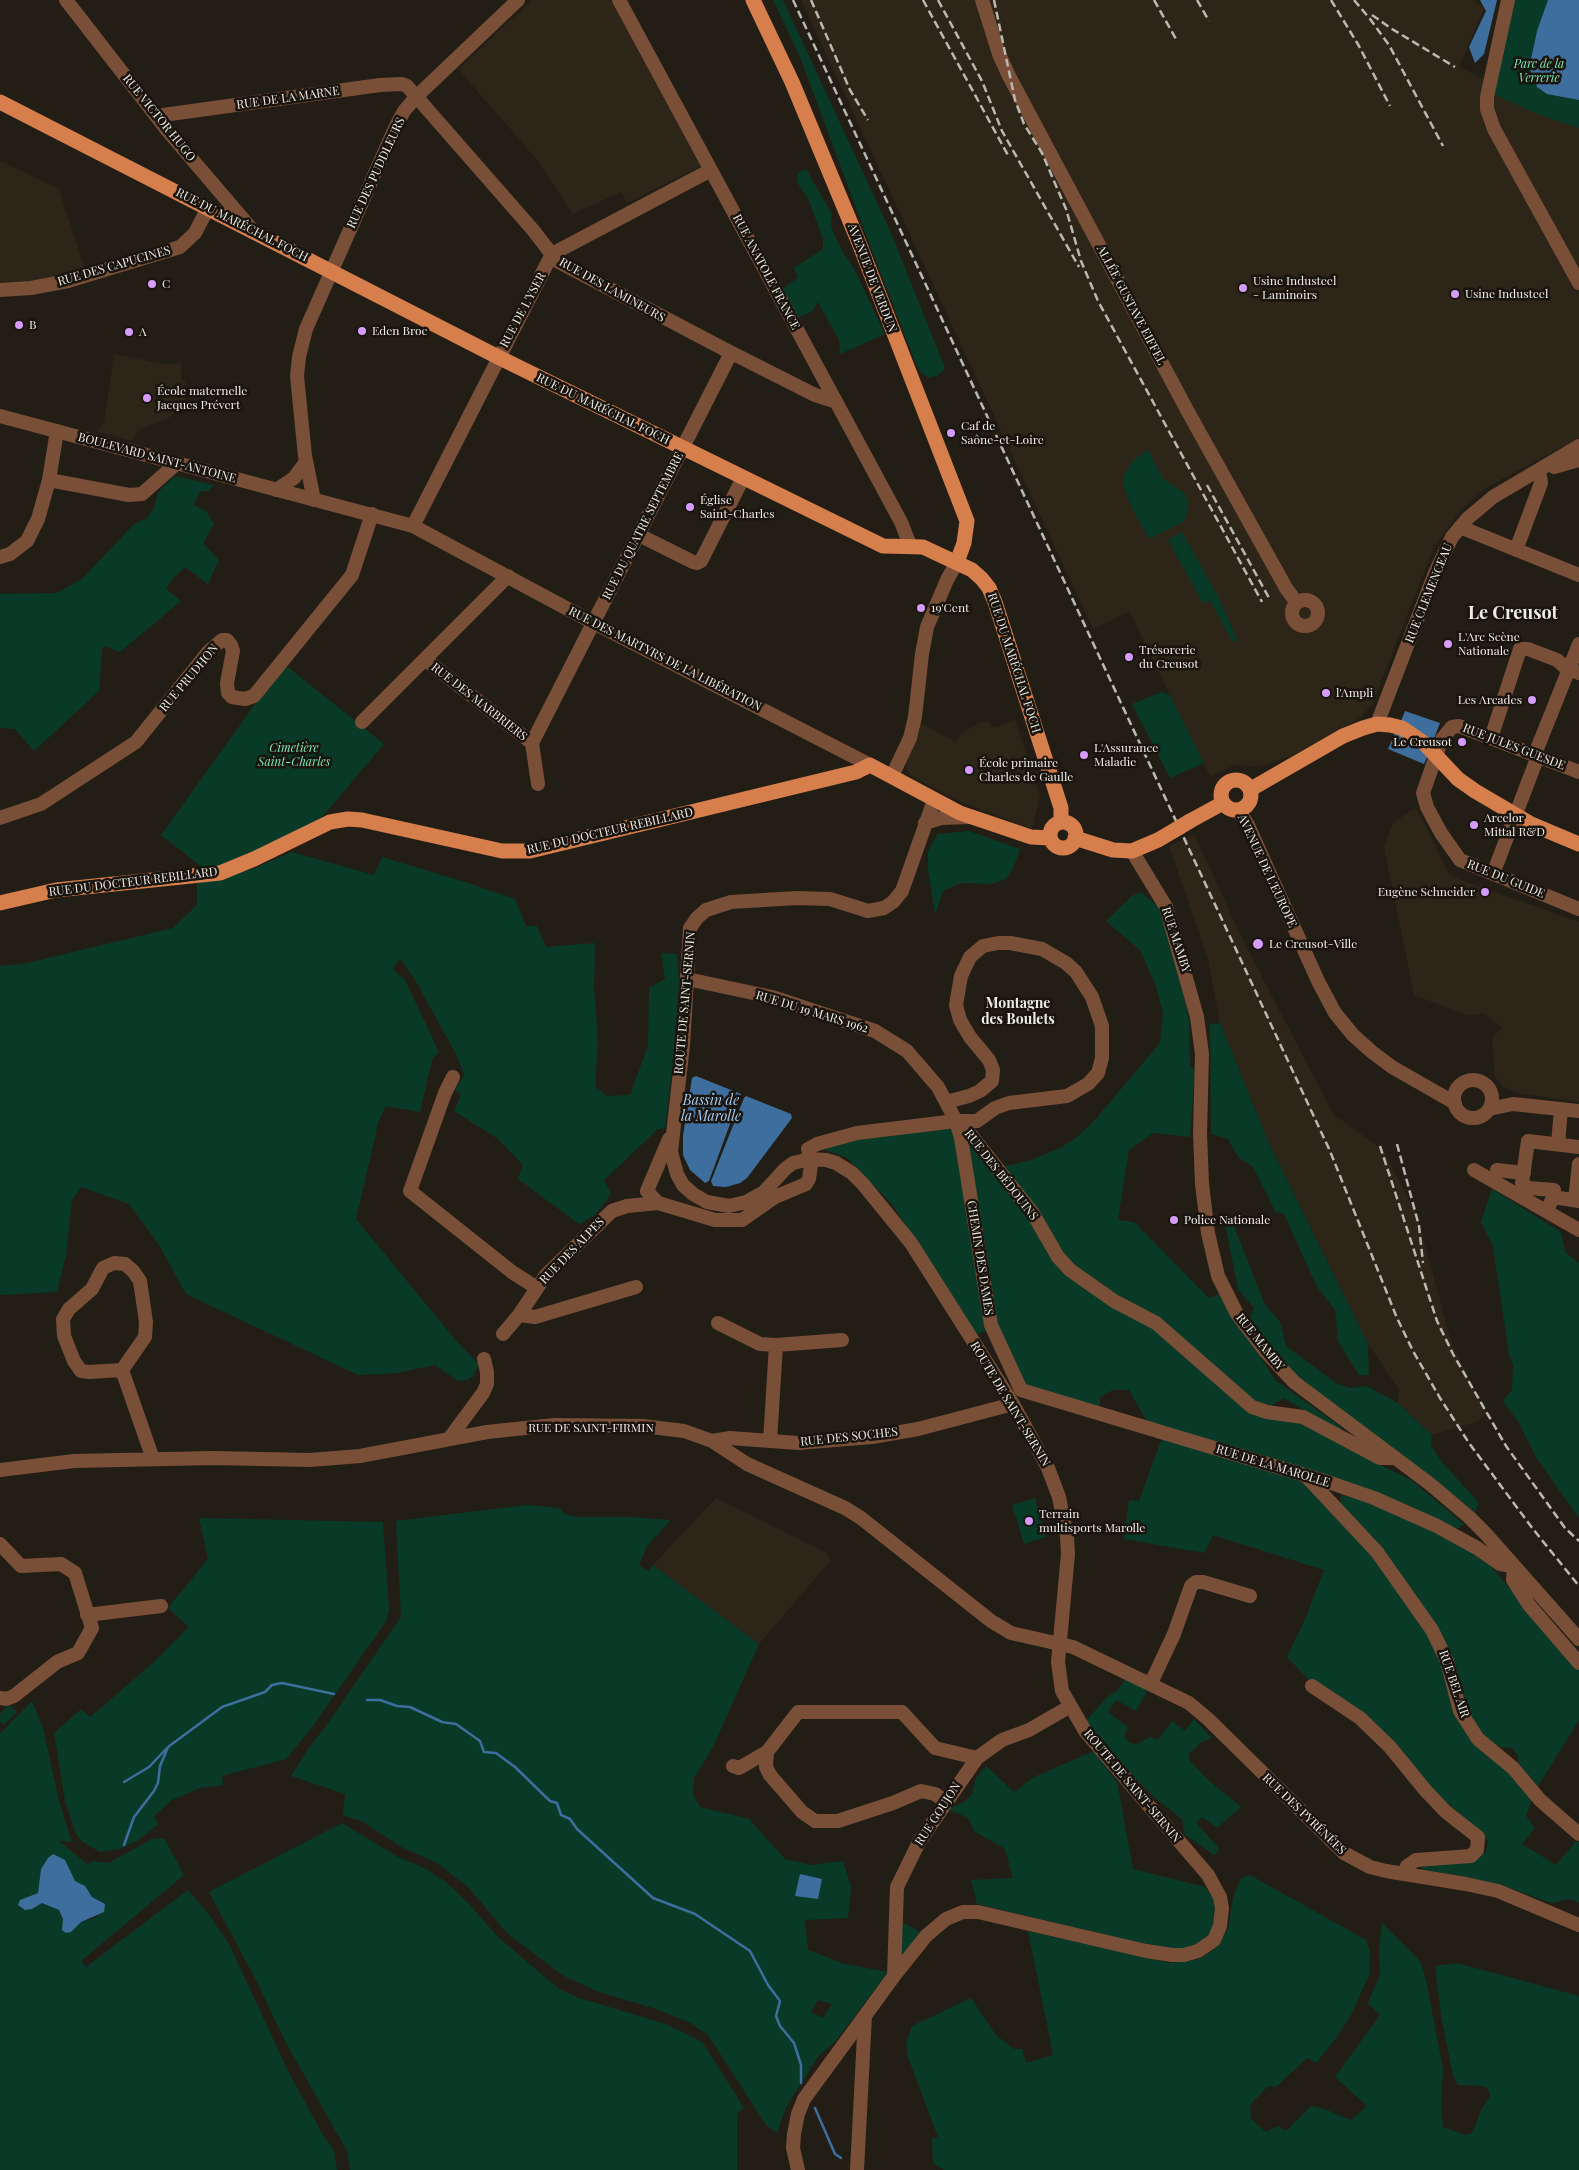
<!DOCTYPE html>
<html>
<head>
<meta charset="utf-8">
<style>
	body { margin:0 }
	canvas { display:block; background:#221e16 }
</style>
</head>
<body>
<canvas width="1579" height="2170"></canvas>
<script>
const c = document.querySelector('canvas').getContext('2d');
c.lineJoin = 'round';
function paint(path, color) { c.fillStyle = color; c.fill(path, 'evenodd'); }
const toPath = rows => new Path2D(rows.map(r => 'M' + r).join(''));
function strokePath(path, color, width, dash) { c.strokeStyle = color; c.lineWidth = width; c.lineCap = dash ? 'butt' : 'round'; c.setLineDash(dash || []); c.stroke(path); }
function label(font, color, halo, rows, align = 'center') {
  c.font = font + ' "Playfair Display",serif'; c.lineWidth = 5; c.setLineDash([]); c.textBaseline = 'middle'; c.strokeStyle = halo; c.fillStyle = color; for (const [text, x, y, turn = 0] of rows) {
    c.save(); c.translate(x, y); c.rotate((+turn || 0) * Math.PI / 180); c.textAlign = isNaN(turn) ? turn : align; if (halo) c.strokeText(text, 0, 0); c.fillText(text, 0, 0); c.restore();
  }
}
paint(toPath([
	[532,0,611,0,703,165,627,203,621,192,573,214,539,162,458,69],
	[801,0,1472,0,1484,8,1459,67,1579,125,1579,438,1487,487,1461,510,1434,547,1372,705,1360,718,1291,756,1261,766,1245,766,1237,764,1210,776,1129,611,1093,629],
	[0,161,59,189,85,270,46,279,0,284],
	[114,354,163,364,181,363,181,380,185,380,185,399,176,412,166,420,142,428,137,432,132,441,96,431,104,423],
	[1015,719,1040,797,1032,829,961,802,909,775,905,764,919,722,956,742,961,734,979,723,987,721,994,728],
	[1416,807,1450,876,1579,922,1579,1102,1516,1093,1503,1086,1495,1077,1492,1039,1502,1027,1483,1013,1469,1016,1414,995,1384,847,1393,823],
	[1194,834,1242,938,1333,1114,1383,1150,1417,1215,1452,1345,1487,1413,1476,1422,1432,1435,1398,1403,1399,1390,1368,1344,1269,1143,1220,1023,1208,959,1169,846],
	[716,1498,826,1552,831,1560,759,1644,653,1565]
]), '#2c2518');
paint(toPath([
	[773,0,783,0,891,233,945,368,938,375,929,378,921,373,916,364,868,240,800,57],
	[1515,0,1579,0,1579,128,1540,115,1495,95,1495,86],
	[806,169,832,214,831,227,843,253,854,269,885,334,840,354,839,340,818,302,811,312,798,318,782,289,798,278,794,268,823,249,823,239,808,198,798,184,797,174],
	[1148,450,1163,479,1184,493,1189,503,1185,521,1149,539,1131,506,1123,485,1124,475,1131,464,1137,457],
	[175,476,214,485,208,491,201,491,193,505,206,511,214,524,203,543,219,560,208,584,185,567,172,579,166,589,181,601,120,652,105,646,102,650,99,691,34,751,15,729,0,728,0,594,57,593,82,579,134,524,147,518,154,508,158,492],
	[1182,532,1218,596,1238,641,1232,641,1210,600,1203,604,1168,540],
	[284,664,384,744,321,818,293,836,207,871,161,835],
	[1162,692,1170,695,1204,763,1170,778,1132,704],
	[969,831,1020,849,1014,866,1006,879,991,884,960,883,943,891,935,915,928,869,928,851,938,834],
	[292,852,374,875,382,857,465,882,515,899,526,926,537,926,546,947,595,943,594,987,598,1042,595,1086,607,1096,630,1095,648,1046,649,988,665,979,661,953,677,954,679,979,676,1038,665,1128,658,1129,604,1180,611,1194,595,1215,579,1224,518,1179,523,1165,498,1139,454,1111,461,1094,455,1090,464,1075,457,1056,414,978,400,959,393,969,405,980,439,1052,432,1060,420,1112,386,1106,379,1120,356,1219,457,1342,479,1364,473,1376,468,1380,458,1381,435,1365,397,1373,358,1375,186,1294,159,1245,129,1204,81,1187,72,1200,66,1255,57,1292,0,1295,0,966,23,964,173,928,197,905,197,882,252,869],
	[1141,892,1159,908,1177,966,1189,1020,1190,1065,1195,1071,1190,1137,1153,1133,1129,1150,1118,1220,1134,1222,1209,1298,1220,1294,1275,1380,1341,1427,1341,1431,1283,1398,1271,1406,1255,1403,1136,1309,1074,1268,1062,1254,1003,1167,1031,1160,1060,1148,1076,1138,1094,1121,1160,1043,1163,1013,1156,986,1140,950,1106,921,1132,896],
	[1220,1023,1269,1143,1368,1344,1369,1375,1359,1375,1338,1341,1335,1310,1317,1287,1284,1214,1275,1211,1253,1167,1239,1158,1228,1139,1211,1134,1210,1024],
	[949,1129,955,1133,987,1330,976,1335,892,1204,847,1158,823,1149,856,1138],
	[968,1142,1022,1205,1052,1254,1154,1327,1245,1408,1301,1422,1362,1456,1411,1480,1464,1524,1456,1529,1148,1423,1129,1390,1113,1390,1100,1397,1100,1408,1023,1384,997,1322],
	[1492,1189,1561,1232,1565,1252,1579,1263,1579,1518,1536,1457,1519,1423,1503,1401,1512,1390,1513,1365,1509,1354,1493,1247,1481,1222],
	[1232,1221,1265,1305,1280,1322,1286,1346,1336,1383,1350,1388,1367,1386,1398,1403,1432,1435,1431,1445,1441,1461,1479,1503,1475,1512,1422,1470,1299,1379,1270,1350,1249,1319,1254,1308,1238,1289,1226,1228],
	[1162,1438,1304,1482,1377,1559,1432,1641,1438,1657,1491,1756,1533,1796,1526,1816,1535,1828,1522,1844,1556,1865,1577,1840,1579,1841,1579,1903,1570,1899,1551,1903,1504,1886,1462,1876,1423,1870,1421,1865,1469,1861,1486,1852,1488,1841,1481,1833,1310,1681,1287,1657,1306,1617,1324,1570,1213,1535,1204,1553,1124,1539,1129,1500,1139,1501],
	[1341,1495,1357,1498,1392,1512,1447,1537,1489,1564,1579,1670,1579,1720,1538,1786,1519,1768,1518,1755,1512,1748,1500,1747,1485,1739,1472,1723,1447,1651,1340,1506],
	[1035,1498,1046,1537,1024,1544,1012,1505],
	[527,1505,560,1508,565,1514,575,1517,630,1517,671,1520,647,1546,639,1565,648,1571,653,1565,759,1644,713,1747,694,1778,693,1795,700,1807,749,1819,785,1859,810,1865,843,1861,851,1887,848,1918,805,1920,808,1950,845,1964,888,1972,835,2042,819,2055,786,2107,777,2133,766,2125,708,2035,690,2023,656,2009,596,1991,562,1975,507,1933,468,1887,437,1863,403,1848,363,1822,343,1815,345,1794,291,1776,308,1749,326,1726,401,1617,396,1521],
	[818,2000,832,2004,823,2018,811,2012],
	[199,1518,383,1522,389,1610,386,1621,313,1726,286,1759,222,1776,223,1785,200,1788,172,1800,154,1816,159,1824,137,1841,119,1849,100,1852,83,1842,76,1834,65,1801,54,1733,81,1709,90,1717,152,1664,189,1627,168,1608,208,1559],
	[1126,1678,1148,1690,1136,1711,1116,1700,1108,1712,1128,1727,1124,1737,1130,1743,1136,1744,1150,1737,1158,1740,1172,1721,1185,1731,1194,1719,1212,1738,1203,1741,1189,1754,1189,1760,1207,1779,1241,1807,1217,1828,1202,1817,1196,1823,1218,1847,1219,1851,1214,1855,1185,1835,1182,1819,1154,1797,1135,1778,1085,1722,1107,1697,1117,1691],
	[32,1701,43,1728,59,1801,72,1842,59,1841,87,1864,93,1861,109,1863,152,1839,164,1838,184,1875,81,1961,86,1967,188,1890,207,1912,229,1944,289,2073,323,2135,334,2150,337,2170,0,2170,0,1734],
	[41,1869,70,1872,75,1881,85,1887,92,1897,105,1904,97,1917,81,1922,71,1932,59,1910,42,1903,32,1909,20,1900,38,1893],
	[9,1704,17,1712,3,1725,0,1722,0,1714],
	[1094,1751,1117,1782,1133,1869,1205,1887,1214,1899,1215,1915,1212,1930,1201,1942,1190,1948,1165,1949,977,1904,971,1880,1013,1878,1005,1849,974,1831,968,1818,948,1809,962,1803,972,1795,976,1778,986,1766,1014,1792,1034,1777],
	[342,1823,396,1856,426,1869,446,1882,469,1904,499,1938,558,1988,576,1997,666,2024,693,2037,703,2043,744,2108,737,2114,737,2170,350,2170,347,2151,285,2041,258,1984,209,1892],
	[1250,1875,1366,1940,1370,1952,1369,1975,1351,2015,1336,2038,1316,2063,1307,2058,1276,2087,1268,2086,1250,2105,1251,2119,1266,2132,1278,2126,1286,2131,1311,2106,1322,2108,1351,2120,1367,2106,1335,2077,1380,2015,1368,2003,1380,1975,1379,1947,1382,1923,1420,1961,1426,1980,1443,2069,1441,2103,1443,2127,1466,2135,1473,2132,1481,2110,1490,2096,1488,2089,1484,2086,1458,2085,1453,2075,1441,2015,1435,1966,1457,1963,1579,1996,1579,2170,944,2170,933,2163,932,2139,938,2137,908,2057,906,2044,912,2026,971,1998,996,2035,1014,2049,1022,2049,1026,2063,1053,2055,1028,1931,1169,1963,1197,1960,1212,1951,1228,1929,1233,1898,1241,1878],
	[901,1921,920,1932,902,1958,900,1956]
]), '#093927');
paint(toPath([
	[1480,0,1497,0,1484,54,1475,63,1469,47,1486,11],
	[1548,0,1579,0,1579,100,1547,94,1537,87,1531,73,1530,64,1537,31],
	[1405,711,1440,723,1433,741,1401,721],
	[1396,731,1428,755,1424,764,1388,749],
	[696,1076,741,1094,709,1181,705,1183,690,1170,683,1155,683,1136,692,1078],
	[746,1096,791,1114,792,1118,747,1178,740,1183,726,1187,713,1186,711,1181,744,1098],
	[53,1854,65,1860,75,1881,85,1886,92,1897,105,1904,104,1912,81,1922,71,1932,66,1933,62,1930,63,1919,59,1910,42,1903,32,1909,25,1910,18,1905,20,1900,38,1893,41,1869,48,1858],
	[800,1874,822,1879,818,1899,795,1896]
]), '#3e6e9d');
strokePath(toPath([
	[367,1700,380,1700,397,1706,410,1707,442,1722,456,1724,480,1741,484,1752,496,1753,515,1767,550,1801,557,1803,561,1815,570,1819,577,1829,653,1898,695,1914,750,1951,768,1985,780,2001,776,2016,780,2026,794,2043,801,2065,801,2083],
	[124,1782,149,1767,166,1749],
	[124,1845,134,1817,154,1791,158,1783,160,1766,168,1747,222,1707,265,1692,272,1685,282,1683,334,1694],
	[815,2108,835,2154,841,2158]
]), '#3e6e9d', 2.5);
strokePath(toPath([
	[66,0,167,130,255,233],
	[619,0,901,522,910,545],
	[982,0,999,54,1009,76,1187,410,1286,588,1297,603],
	[1508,0,1487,97,1487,109,1494,129,1579,283],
	[156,116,380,85,402,84,407,86,533,230,557,261,722,348,815,395,834,401],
	[0,290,31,288,68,281,180,247,195,233,208,208],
	[0,416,413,526,594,623,870,765],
	[1554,467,1579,460],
	[49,480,57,431],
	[276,490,294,478,306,462],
	[314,500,305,456,297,376,299,357,306,329,395,128,404,111,417,96,518,0],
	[413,526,552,254,711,170],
	[1460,527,1579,575],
	[639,535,693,562,697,563,701,561,743,478],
	[1516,550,1541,483,1539,471],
	[0,557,10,554,27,541,38,519,49,480,129,495,142,494,177,463],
	'1292 613a13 13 0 1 1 26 0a13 13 0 1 1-26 0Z',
	[426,660,532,743],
	[362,722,508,576],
	[1377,724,1435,573,1452,537,1468,518,1493,497,1579,446],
	[1491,738,1520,649,1528,649,1557,660,1565,667,1579,673],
	[1579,772,1459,726,1452,727,1442,739,1423,793,1427,807,1441,833,1460,860,1579,909],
	[892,776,910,738,915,717,922,654,927,627,947,580,957,562],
	[538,784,532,743,731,353],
	[1238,810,1248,825,1318,981,1335,1013,1353,1035,1372,1052,1392,1067,1455,1103],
	[0,818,41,804,136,742,208,652,222,640,227,640,231,645,233,651,227,683,228,693,232,697,238,698,245,699,254,696,352,575,372,514],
	[925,823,941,818,970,817],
	[1132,851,1166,907,1197,1017,1202,1054,1200,1134,1202,1184,1208,1233,1218,1276,1237,1314,1266,1352,1294,1382,1430,1484,1469,1517,1485,1533,1579,1639],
	[1493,874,1538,756,1537,749,1579,644],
	[687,979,772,997,875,1031,907,1051,938,1087,956,1121,961,1138,991,1325,1021,1390,1331,1483,1374,1498,1437,1526,1477,1548,1500,1564,1514,1567],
	[453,1077,445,1093,410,1191,512,1272,537,1288],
	'1454 1099a19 19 0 1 1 38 0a19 19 0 1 1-38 0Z',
	[1489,1109,1513,1104,1579,1111],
	[957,1121,967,1130,1032,1212,1058,1257,1070,1270,1114,1301,1156,1323,1252,1407,1267,1412,1303,1417,1380,1458,1395,1458],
	[1558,1144,1561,1109],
	[1474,1170,1579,1230],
	[1497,1170,1524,1173],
	[1553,1197,1554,1190,1528,1188,1522,1183,1528,1141,1579,1147],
	[1575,1200,1579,1164],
	[658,1203,647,1191,669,1139],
	[1550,1204,1553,1197,1579,1201],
	[519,1315,535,1317,636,1287],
	[718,1323,760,1344,776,1345,842,1340],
	[503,1334,519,1315,546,1275,612,1211,627,1206,658,1203,715,1220,742,1220,775,1197,806,1184,809,1179,811,1165,808,1149,817,1144,857,1133,956,1121,977,1121,995,1108,1009,1103,1067,1096,1088,1084,1098,1073,1102,1058,1102,1026,1092,997,1076,972,1066,963,1042,949,1010,943,998,943,983,946,970,957,961,976,956,1005,960,1020,970,1037,989,1060,993,1070,992,1081,980,1091,969,1096,946,1102],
	[122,1370,89,1372,81,1371,74,1361,64,1336,63,1319,69,1309,92,1289,103,1268,114,1263,125,1264,133,1271,140,1281,146,1322,145,1337,122,1370,153,1459],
	[449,1439,483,1393,487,1384,487,1372,484,1359],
	[712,1441,730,1438,798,1443,872,1437,918,1429,1013,1404],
	[770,1441,776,1345],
	[0,1470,74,1461,213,1458,310,1460,360,1456,487,1432,554,1425,643,1426,684,1431,712,1441,747,1464,845,1508,861,1518,991,1621,1011,1633,1073,1647,1189,1703,1208,1719,1344,1853,1370,1867,1386,1871,1466,1884,1498,1891,1579,1925],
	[1305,1475,1377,1552,1432,1630,1447,1661,1460,1711,1478,1739,1513,1768,1540,1800,1579,1834],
	[0,1544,21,1566,61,1564,75,1573,92,1628,78,1653,57,1662,14,1696,6,1699,0,1698],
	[1514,1568,1513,1580,1529,1605,1579,1663],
	[87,1615,161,1606],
	[1151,1683,1174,1634,1191,1586,1196,1582,1203,1582,1250,1596],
	[1312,1686,1360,1718,1390,1747,1426,1791,1446,1812,1478,1837,1477,1850,1471,1856,1416,1860,1407,1866,1404,1874],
	[733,1766,739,1768,767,1752],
	[946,1802,935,1794,921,1791,893,1803,838,1821,815,1821,802,1812,770,1775,766,1767,767,1752,798,1712,902,1712,935,1748,977,1758],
	[894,1976,897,1887,919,1842,977,1758,1002,1740,1029,1730,1069,1707],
	[798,2170,793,2148,794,2134,798,2114,804,2099,894,1976,926,1936,946,1919,963,1912,978,1912,1146,1951,1172,1955,1184,1955,1198,1951,1214,1940,1220,1926,1222,1908,1220,1897,1208,1875,1085,1731,1062,1691,1058,1662,1068,1554,1067,1536,1059,1497,1048,1468,1013,1404,911,1243,863,1184,852,1173,836,1163,826,1160,810,1159,793,1163,785,1169,764,1192,746,1202,729,1206,707,1202,693,1194,683,1185,677,1174,671,1152,683,1045,690,928,697,918,706,910,731,902,797,898,830,899,868,911,884,908,893,902,902,891,934,800],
	[857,2170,865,2016]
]), '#7a4f38', 14);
strokePath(toPath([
	[753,0,792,82,859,243,967,521,964,543,957,562],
	[0,102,498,357,883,546,923,547,972,570,982,579,989,588,995,602,1061,808,1061,822],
	'1221 795a15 15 0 1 1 30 0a15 15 0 1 1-30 0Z',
	[1251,789,1343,736,1363,728,1377,724,1390,725,1402,728,1424,743,1458,779,1475,791,1531,824,1579,844],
	[1190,821,1223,803],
	'1050 835a13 13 0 1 1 26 0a13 13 0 1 1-26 0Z',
	[1075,838,1113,850,1132,851,1158,840,1180,827],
	[0,903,56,890,220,873,254,859,330,822,348,819,362,820,502,851,530,851,856,772,870,765,960,813,1031,837,1050,838]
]), '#d77e4d', 15);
strokePath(toPath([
	[793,0,1330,1151,1397,1318,1413,1351,1440,1398,1469,1443,1533,1529,1579,1586],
	[811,0,850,90,868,120],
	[923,0,1009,157],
	[938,0,982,81,1002,131,1079,267],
	[994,0,1015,100,1024,124,1042,153,1066,209,1081,261,1098,301,1262,602],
	[1154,0,1176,39],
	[1197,0,1209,21],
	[1331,0,1359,46,1390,106],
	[1354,0,1370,19,1389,45,1443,146],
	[1372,15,1392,29,1455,67],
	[1207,485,1269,598],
	[1397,1144,1419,1226,1423,1263],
	[1380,1146,1437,1321,1453,1354,1506,1446,1565,1528,1579,1541]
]), '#bbb8b2', 2.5, [8, 4]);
strokePath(toPath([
	[1180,827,1190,821]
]), '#d77e4d', 15);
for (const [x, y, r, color] of [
	[152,284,5,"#d59cfb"],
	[1243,288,5,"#d59cfb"],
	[1455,294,5,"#d59cfb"],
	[19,325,5,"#d59cfb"],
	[362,331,5,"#d59cfb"],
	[129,332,5,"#d59cfb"],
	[147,398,5,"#d59cfb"],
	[951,433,5,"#d59cfb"],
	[690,507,5,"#d59cfb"],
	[921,608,5,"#d59cfb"],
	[1448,644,5,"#d59cfb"],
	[1129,657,5,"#d59cfb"],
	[1326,693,5,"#d59cfb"],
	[1532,700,5,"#d59cfb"],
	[1462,742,5,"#d59cfb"],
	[1084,755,5,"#d59cfb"],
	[969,770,5,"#d59cfb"],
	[1474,825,5,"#d59cfb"],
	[1485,892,5,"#d59cfb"],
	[1258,944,6,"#d59cfb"],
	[1174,1220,5,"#d59cfb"],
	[1029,1521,5,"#d59cfb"]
]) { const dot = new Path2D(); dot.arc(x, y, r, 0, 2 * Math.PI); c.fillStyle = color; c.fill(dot); strokePath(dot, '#19140d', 2); }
label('italic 12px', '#7de7b7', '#19140d', [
	["Parc de la",1539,64],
	["Verrerie",1539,78],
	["Cimetière",294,748],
	["Saint-Charles",294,762]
]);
label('12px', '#efece7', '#19140d', [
	["RUE DE LA MARNE",288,98,-8],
	["RUE VICTOR HUGO",159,118,51],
	["RUE DES PUDDLEURS",376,173,-65],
	["RUE DU MARÉCHAL FOCH",242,225,27],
	["RUE DES CAPUCINES",114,266,-16],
	["RUE ANATOLE FRANCE",766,272,62],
	["AVENUE DE VERDUN",872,278,69],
	["RUE DES LAMINEURS",612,290,29],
	["ALLÉE GUSTAVE EIFFEL",1131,305,62],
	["RUE DE L'YSER",523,310,-62],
	["RUE DU MARÉCHAL FOCH",603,409,26],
	["BOULEVARD SAINT-ANTOINE",157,458,15],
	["RUE DU QUATRE SEPTEMBRE",643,526,-63],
	["RUE CLEMENCEAU",1429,593,-68],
	["RUE DES MARTYRS DE LA LIBÉRATION",665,659,27],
	["RUE DU MARÉCHAL FOCH",1014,663,72],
	["RUE PRUDHON",189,678,-50],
	["RUE DES MARBRIERS",479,702,38],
	["RUE JULES GUESDE",1514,747,21],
	["RUE DU DOCTEUR REBILLARD",610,831,-13],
	["AVENUE DE L'EUROPE",1267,871,65],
	["RUE DU GUIDE",1506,879,22],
	["RUE DU DOCTEUR REBILLARD",133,882,-7],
	["RUE MAMBY",1176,940,72],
	["ROUTE DE SAINT-SERNIN",685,1003,-85],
	["RUE DU 19 MARS 1962",812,1012,17],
	["RUE DES BÉDOUINS",1001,1175,52],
	["RUE DES ALPES",572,1251,-46],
	["CHEMIN DES DAMES",980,1258,81],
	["RUE MAMBY",1260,1342,51],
	["ROUTE DE SAINT-SERNIN",1010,1404,59],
	["RUE DE SAINT-FIRMIN",591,1428],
	["RUE DES SOCHES",849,1437,-6],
	["RUE DE LA MAROLLE",1273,1466,17],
	["RUE BEL AIR",1454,1684,71],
	["ROUTE DE SAINT-SERNIN",1132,1786,50],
	["RUE GOUJON",938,1814,-57],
	["RUE DES PYRÉNÉES",1304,1814,44]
]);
label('12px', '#efece7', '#19140d', [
	["Usine Industeel",1253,281],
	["- Laminoirs",1253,295],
	["C",162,284],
	["Usine Industeel",1465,294],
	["B",29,325],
	["Eden Broc",372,331],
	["A",139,332],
	["École maternelle",157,391],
	["Jacques Prévert",157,405],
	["Caf de",961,426],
	["Saône-et-Loire",961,440],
	["Église",700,500],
	["Saint-Charles",700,514],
	["19'Cent",931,608],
	["L'Arc Scène",1458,637],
	["Nationale",1458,651],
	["Trésorerie",1139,650],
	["du Creusot",1139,664],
	["l'Ampli",1336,693],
	["Les Arcades",1522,700,"right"],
	["Le Creusot",1452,742,"right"],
	["L'Assurance",1094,748],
	["Maladie",1094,762],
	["École primaire",979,763],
	["Charles de Gaulle",979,777],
	["Arcelor",1484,818],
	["Mittal R&D",1484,832],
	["Eugène Schneider",1475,892,"right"],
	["Le Creusot-Ville",1269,944],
	["Police Nationale",1184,1220],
	["Terrain",1039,1514],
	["multisports Marolle",1039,1528]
], 'left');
label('bold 14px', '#efece7', '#19140d', [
	["Montagne",1018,1004],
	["des Boulets",1018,1020]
]);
label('italic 14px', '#a3ccf5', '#19140d', [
	["Bassin de",711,1101],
	["la Marolle",711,1117]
]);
label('bold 18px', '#efece7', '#19140d', [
	["Le Creusot",1513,613]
]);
</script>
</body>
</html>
